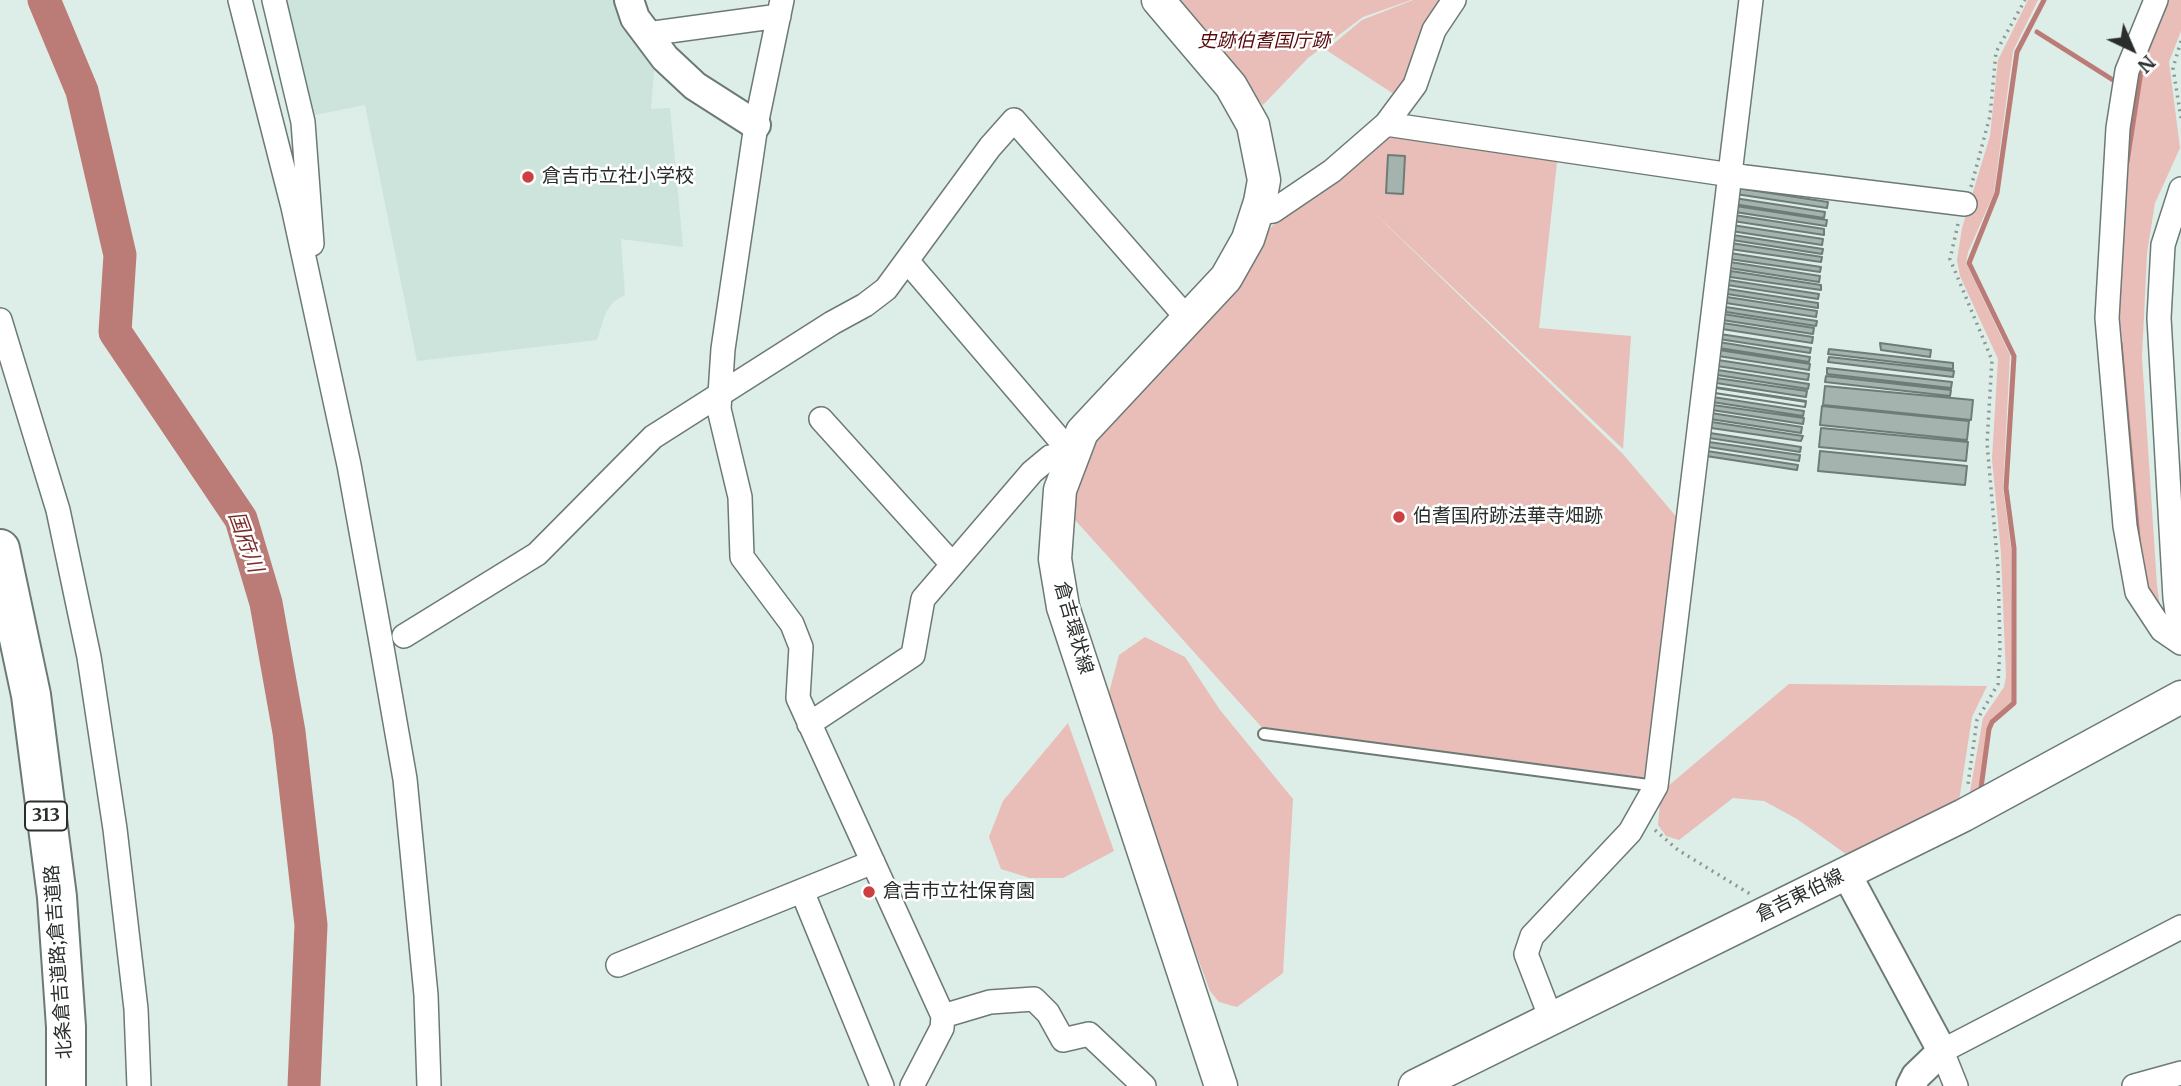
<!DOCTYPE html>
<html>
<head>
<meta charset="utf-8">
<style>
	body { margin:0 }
	#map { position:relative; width:2181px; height:1086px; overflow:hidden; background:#ddede7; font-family:Merriweather,serif }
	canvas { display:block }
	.north { position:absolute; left:2097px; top:14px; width:70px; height:70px; -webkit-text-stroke:5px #fff; paint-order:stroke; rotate:136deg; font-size:19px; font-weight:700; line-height:28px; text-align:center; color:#292e2c }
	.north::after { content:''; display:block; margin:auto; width:24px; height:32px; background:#292e2c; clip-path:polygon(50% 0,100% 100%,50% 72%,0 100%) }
</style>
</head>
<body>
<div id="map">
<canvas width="2181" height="1086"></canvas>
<div class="north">N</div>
</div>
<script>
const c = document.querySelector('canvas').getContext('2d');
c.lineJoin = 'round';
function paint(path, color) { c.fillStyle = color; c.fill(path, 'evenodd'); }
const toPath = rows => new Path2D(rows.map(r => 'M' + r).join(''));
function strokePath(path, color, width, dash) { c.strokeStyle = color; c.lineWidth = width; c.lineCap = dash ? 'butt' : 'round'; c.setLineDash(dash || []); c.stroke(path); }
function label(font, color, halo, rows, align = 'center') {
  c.font = font + ' Merriweather,"Noto Sans JP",serif'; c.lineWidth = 5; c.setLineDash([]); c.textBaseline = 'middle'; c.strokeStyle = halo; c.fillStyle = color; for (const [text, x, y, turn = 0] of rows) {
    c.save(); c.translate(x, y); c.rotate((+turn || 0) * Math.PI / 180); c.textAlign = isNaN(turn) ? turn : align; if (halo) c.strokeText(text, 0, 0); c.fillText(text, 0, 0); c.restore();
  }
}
paint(toPath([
	[278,0,618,0,655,59,651,109,670,108,683,247,621,239,625,295,614,301,606,312,597,340,417,361,365,105,310,116]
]), '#cce4db');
paint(toPath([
	[1171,0,1411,0,1363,17,1308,58,1263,105],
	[1413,0,1450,0,1400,98,1326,50,1362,20],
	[2028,0,2038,0,2013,51,1994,193,1968,252,1966,263,2010,355,2003,488,2011,548,2012,702,1991,720,1978,790,1970,792,1983,718,2004,687,2006,676,2001,553,1992,459,1998,359,1960,276,1957,260,1962,228,1990,136,1998,60],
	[2161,0,2181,0,2181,31,2169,62,2180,148,2155,203,2147,253,2142,357,2157,585,2162,620,2141,582,2111,313,2125,106],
	[1381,131,1558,153,1539,328,1631,336,1623,449,1367,206,1622,453,1680,521,1645,776,1641,780,1266,732,1067,511,1071,489,1098,435,1235,279,1269,229],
	[1145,637,1185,657,1220,710,1293,799,1283,973,1237,1007,1219,1002,1210,991,1105,708,1119,655],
	[1789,684,1987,686,1972,717,1959,801,1857,862,1797,819,1764,801,1733,798,1679,840,1666,836,1658,825,1661,792],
	[1068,723,1114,851,1063,878,1030,878,1001,869,989,837,1003,801]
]), '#e9bdb8');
strokePath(toPath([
	[2037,32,2113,80],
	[2127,162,2143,58],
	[2120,343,2138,539],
	[1981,788,1989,729,1992,722,2014,703,2014,548,2006,488,2014,356,1969,263,1997,193,2017,52,2044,0]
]), '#bb7b76', 5);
strokePath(toPath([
	[44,0,82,91,120,255,115,332,241,519,266,603,289,732,311,925,304,1086]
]), '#bb7b76', 33);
const building = toPath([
	[1388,155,1405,156,1403,194,1386,193,1388,155],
	[1737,188,1828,202,1827,208,1736,194,1737,188],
	[1734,198,1825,212,1824,218,1733,204,1734,198],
	[1736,206,1827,220,1826,226,1735,212,1736,206],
	[1734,215,1824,229,1824,235,1733,221,1734,215],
	[1732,225,1823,239,1822,245,1731,231,1732,225],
	[1733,235,1823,249,1822,254,1732,240,1733,235],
	[1731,243,1822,257,1821,262,1730,249,1731,243],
	[1730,253,1821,267,1820,272,1729,259,1730,253],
	[1730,262,1820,276,1819,282,1729,268,1730,262],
	[1731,271,1821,285,1821,290,1730,277,1731,271],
	[1728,280,1819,294,1818,299,1727,285,1728,280],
	[1728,289,1818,303,1818,308,1727,294,1728,289],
	[1727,297,1817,311,1816,317,1726,303,1727,297],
	[1726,307,1817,321,1816,326,1726,312,1726,307],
	[1723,314,1814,328,1813,334,1722,320,1723,314],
	[1723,323,1813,337,1812,343,1722,329,1723,323],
	[1720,334,1811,348,1810,353,1719,339,1720,334],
	[1719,342,1810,357,1809,362,1719,348,1719,342],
	[1880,343,1931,350,1930,357,1881,350,1880,343],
	[1829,349,1953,363,1953,369,1828,354,1829,349],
	[1719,350,1810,364,1809,370,1718,356,1719,350],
	[1829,357,1954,371,1953,377,1828,362,1829,357],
	[1718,360,1809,374,1808,380,1717,366,1718,360],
	[1827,368,1952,382,1951,388,1827,374,1827,368],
	[1718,370,1809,384,1808,389,1717,375,1718,370],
	[1826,376,1951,390,1950,396,1825,382,1826,376],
	[1716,378,1807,391,1806,397,1716,383,1716,378],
	[1825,386,1973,400,1971,420,1823,405,1825,386],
	[1715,387,1806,401,1805,407,1714,393,1715,387],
	[1716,388,1806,402,1805,407,1715,393,1716,388],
	[1713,397,1804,411,1803,416,1712,402,1713,397],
	[1713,405,1804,418,1803,424,1712,410,1713,405],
	[1822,406,1969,421,1967,440,1820,425,1822,406],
	[1711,413,1802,427,1801,433,1710,419,1711,413],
	[1712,422,1803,436,1801,441,1711,428,1712,422],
	[1821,428,1968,442,1966,461,1819,447,1821,428],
	[1710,433,1801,447,1800,452,1709,438,1710,433],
	[1709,442,1800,455,1799,461,1708,447,1709,442],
	[1707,451,1798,465,1797,470,1706,456,1707,451],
	[1820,451,1967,466,1965,485,1818,471,1820,451]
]);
paint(building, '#a4b3ae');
strokePath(building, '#6e7c77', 2);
const service = toPath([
	[1264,734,1656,786]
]);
const minor = toPath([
	[240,0,293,207,349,465,380,636,405,779,426,995,429,1086],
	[274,0,303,122,312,244],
	[782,0,756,125,723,349,719,409,740,497,742,557,792,624,801,647,798,698,943,1016,942,1028,912,1086],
	[2156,0,2127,71,2118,128,2107,318,2125,526,2137,592,2162,630,2181,643],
	[647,34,779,16],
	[1386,124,1745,177,1965,204],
	[2181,189,2163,245,2159,318,2175,598,2181,642],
	[1256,213,1273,211,1332,171,1386,124,1415,85,1434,30,1454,0],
	[0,320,58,510,89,657,115,829,136,1009,139,1086],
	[821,419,952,564],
	[404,636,537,554,653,437,832,323,865,305,886,289,990,147,1014,120,1180,310],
	[809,724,913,655,923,599,1032,472,1050,457,1072,454,908,262],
	[802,891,882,1086],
	[618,965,873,862],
	[943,1016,990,1002,1034,999,1048,1013,1063,1040,1089,1034,1144,1086],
	[1552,1021,1526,954,1532,936,1630,832,1656,786,1751,0],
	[1956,1086,1942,1051,2181,927],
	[2134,1086,2181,1073]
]);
const tertiary = toPath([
	[629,0,635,18,665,58,695,86,756,125],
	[1846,873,1942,1051,1916,1076,1911,1086]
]);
const secondary = toPath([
	[1158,0,1231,86,1253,125,1264,180,1260,202,1248,239,1226,278,1082,432,1060,490,1055,559,1063,607,1221,1086],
	[1415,1086,1964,815,2181,697]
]);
const motorway = toPath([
	[0,549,31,695,57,897,66,1027,66,1086]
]);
strokePath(service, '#6c7a75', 14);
strokePath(minor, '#6c7a75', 26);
strokePath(tertiary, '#6c7a75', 32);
strokePath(secondary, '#6c7a75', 35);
strokePath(motorway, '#6c7a75', 42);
strokePath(toPath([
	[2181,41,2173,68,2181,118],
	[1971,187,1990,116,1996,52,2025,0],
	[1958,224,1950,259,1992,360,1987,443,1998,568,2000,648,1998,684,1977,720,1968,784],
	[1655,830,1678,850,1750,894]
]), '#8c9793', 3.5, [2, 5]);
strokePath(service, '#fff', 10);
strokePath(minor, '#fff', 23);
strokePath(tertiary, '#fff', 28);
strokePath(secondary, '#fff', 32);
strokePath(motorway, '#fff', 38);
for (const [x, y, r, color] of [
	[528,177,7,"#ce3f3f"],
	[1399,517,7,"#ce3f3f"],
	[869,892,7,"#ce3f3f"]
]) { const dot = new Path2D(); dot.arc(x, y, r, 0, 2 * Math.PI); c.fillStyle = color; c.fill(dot); strokePath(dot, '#fff', 2.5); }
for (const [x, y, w] of [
	[46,816,42]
]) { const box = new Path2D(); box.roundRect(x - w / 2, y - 14.5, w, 29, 5); c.fillStyle = '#fff'; c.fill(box); strokePath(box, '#292e2c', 2); }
label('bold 18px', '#292e2c', null, [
	["313",46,816]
]);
label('italic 19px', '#590a0e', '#fff', [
	["史跡伯耆国庁跡",1264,42]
]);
label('19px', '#292e2c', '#fff', [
	["倉吉市立社小学校",542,177],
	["伯耆国府跡法華寺畑跡",1413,517],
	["倉吉市立社保育園",883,892]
], 'left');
label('19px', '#292e2c', '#fff', [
	["倉吉環状線",1073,628,74],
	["倉吉東伯線",1800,896,-26],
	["北条倉吉道路;倉吉道路",59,962,-94]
]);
label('italic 21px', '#7c2d2b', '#fff', [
	["国府川",245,542,70]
]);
</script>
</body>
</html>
